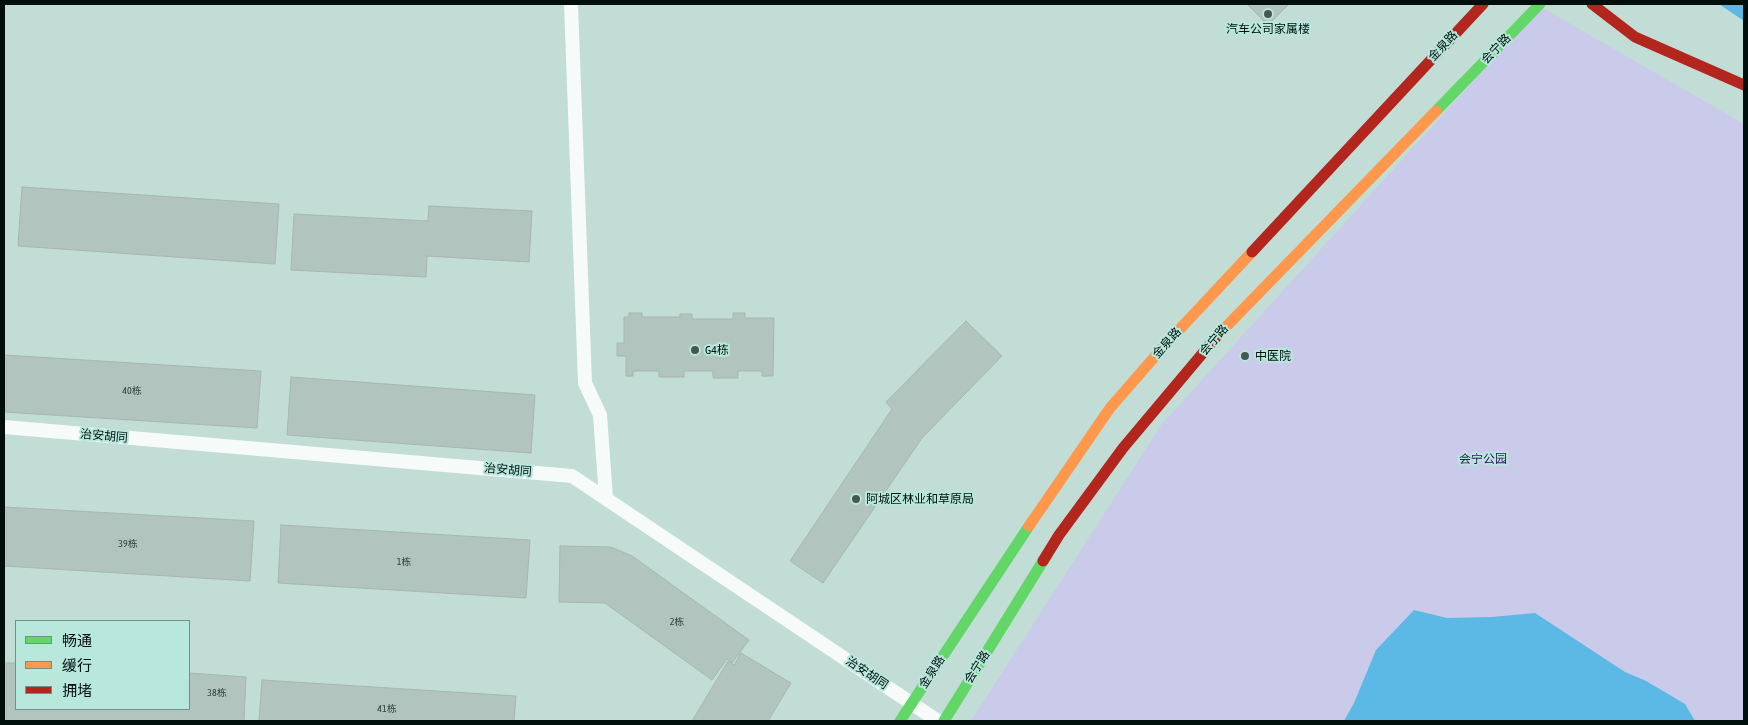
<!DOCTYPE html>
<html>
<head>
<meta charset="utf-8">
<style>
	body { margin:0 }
	#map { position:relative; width:1748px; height:725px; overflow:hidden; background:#c2dcd6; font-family:"Asap Condensed","Noto Sans SC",sans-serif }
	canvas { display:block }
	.frame { position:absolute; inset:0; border:5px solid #010f0c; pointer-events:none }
	.legend { position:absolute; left:15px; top:620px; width:175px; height:90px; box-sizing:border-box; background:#b8e7dc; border:1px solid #6f9189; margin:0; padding:6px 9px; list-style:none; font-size:15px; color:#010f0c }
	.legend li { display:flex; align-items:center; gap:10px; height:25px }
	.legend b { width:25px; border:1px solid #6f9189 }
</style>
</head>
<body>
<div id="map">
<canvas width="1748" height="725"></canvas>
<div class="frame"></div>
<ul class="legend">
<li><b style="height:6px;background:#63d668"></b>畅通</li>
<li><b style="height:6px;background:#ff974d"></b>缓行</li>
<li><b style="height:6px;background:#b3261e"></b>拥堵</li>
</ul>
</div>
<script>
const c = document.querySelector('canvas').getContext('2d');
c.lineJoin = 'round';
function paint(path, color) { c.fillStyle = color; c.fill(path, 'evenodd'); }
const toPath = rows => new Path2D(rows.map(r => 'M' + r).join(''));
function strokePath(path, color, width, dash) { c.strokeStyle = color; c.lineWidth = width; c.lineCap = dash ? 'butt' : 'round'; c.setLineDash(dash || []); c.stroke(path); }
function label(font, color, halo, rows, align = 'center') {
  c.font = font + ' "Asap Condensed","Noto Sans SC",sans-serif'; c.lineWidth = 4; c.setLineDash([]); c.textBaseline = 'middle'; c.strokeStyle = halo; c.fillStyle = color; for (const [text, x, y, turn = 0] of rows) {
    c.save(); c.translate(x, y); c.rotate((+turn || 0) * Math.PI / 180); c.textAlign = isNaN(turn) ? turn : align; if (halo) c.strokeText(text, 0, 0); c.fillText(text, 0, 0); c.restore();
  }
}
paint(toPath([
	[1541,7,1744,124,1744,721,971,721,1162,424]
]), '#cacaea');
paint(toPath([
	[1719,4,1744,4,1744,21],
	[1414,610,1447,618,1492,617,1535,613,1625,672,1646,681,1685,704,1695,721,1344,721,1354,703,1376,650]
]), '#5cb8e5');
const building = toPath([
	[1247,4,1289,4,1268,25,1247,4],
	[22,187,279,204,275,264,18,246,22,187],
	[429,206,532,211,529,262,427,256,426,277,291,270,294,214,428,221,429,206],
	[629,313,642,313,642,317,680,317,680,314,692,314,692,319,733,319,733,313,745,313,745,318,774,318,773,376,762,376,762,371,738,371,738,378,713,378,713,371,684,371,684,377,659,377,659,371,633,371,633,376,626,376,626,356,617,356,617,343,624,343,624,317,629,317,629,313],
	[966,321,1002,356,922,438,823,583,790,561,892,409,886,402,966,321],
	[4,355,261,371,257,428,4,412,4,355],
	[291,377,535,395,531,453,287,435,291,377],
	[4,507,254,521,250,581,4,566,4,507],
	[281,525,530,540,526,598,278,583,281,525],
	[560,546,611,547,632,556,749,640,732,663,727,659,712,680,605,603,559,602,560,546],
	[741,653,791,683,768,721,692,721,728,661,734,665,741,653],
	[4,663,16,663,16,709,189,709,189,673,246,677,244,721,4,721,4,663],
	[262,680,516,696,514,721,259,721,262,680]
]);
paint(building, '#b2c4be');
strokePath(building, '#a4b7b0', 1);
strokePath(toPath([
	[571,4,585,383,600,415,606,498],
	[4,427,572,476,938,721]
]), '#f6faf9', 14);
strokePath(toPath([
	[1436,111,1540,4],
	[900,721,1029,526],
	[944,721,1043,561]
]), '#63d668', 11);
strokePath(toPath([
	[1218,335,1436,111],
	[1029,526,1110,408,1165,345,1252,252]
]), '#ff974d', 11);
strokePath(toPath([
	[1592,4,1635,37,1744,85],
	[1252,252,1483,4],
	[1043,561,1059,535,1123,448,1218,335]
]), '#b3261e', 11);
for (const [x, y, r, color] of [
	[1268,14,5,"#455753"],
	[695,350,5,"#455753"],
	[1245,356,5,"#455753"],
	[856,499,5,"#455753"]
]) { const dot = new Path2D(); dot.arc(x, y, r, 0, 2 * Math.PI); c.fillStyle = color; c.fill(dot); strokePath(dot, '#b8e7dc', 2); }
label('10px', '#303f3b', null, [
	["40栋",132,391],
	["39栋",128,544],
	["1栋",404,562],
	["2栋",677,622],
	["38栋",217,693],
	["41栋",387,709]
]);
label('12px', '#010f0c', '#b8e7dc', [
	["汽车公司家属楼",1268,29,"center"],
	["G4栋",705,350],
	["中医院",1255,356],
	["阿城区林业和草原局",866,499]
], 'left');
label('12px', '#010f0c', '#b8e7dc', [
	["金泉路",1443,46,-47],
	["会宁路",1496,49,-46],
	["会宁路",1214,340,-49],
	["金泉路",1167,343,-48],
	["治安胡同",104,436,5],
	["治安胡同",508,470,5],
	["会宁路",977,667,-58],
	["金泉路",932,672,-57],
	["治安胡同",867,673,34]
]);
label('12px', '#380e65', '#b8e7dc', [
	["会宁公园",1483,459]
]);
</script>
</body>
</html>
